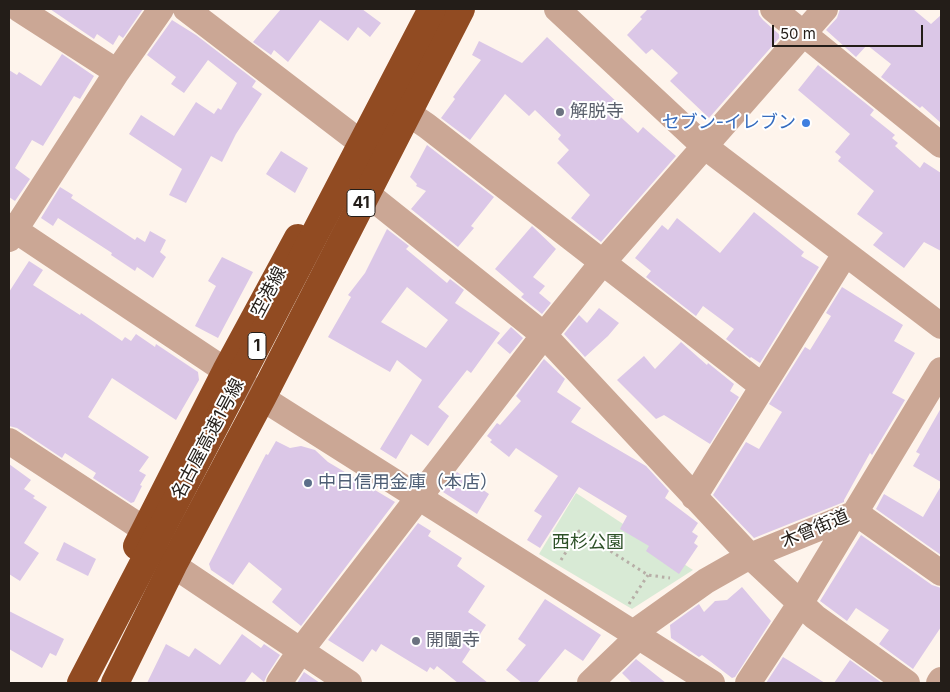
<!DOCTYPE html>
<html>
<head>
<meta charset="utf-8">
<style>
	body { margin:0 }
	#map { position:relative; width:950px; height:692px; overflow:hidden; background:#fef4ec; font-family:Inter,sans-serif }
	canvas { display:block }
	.frame { position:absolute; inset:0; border:10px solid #231d18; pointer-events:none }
	.scale { position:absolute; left:772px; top:25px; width:151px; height:22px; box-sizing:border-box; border:2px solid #231d18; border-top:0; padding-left:6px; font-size:15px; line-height:18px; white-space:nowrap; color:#231d18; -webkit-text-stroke:4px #fff; paint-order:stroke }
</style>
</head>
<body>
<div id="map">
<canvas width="950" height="692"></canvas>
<div class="frame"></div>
<div class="scale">50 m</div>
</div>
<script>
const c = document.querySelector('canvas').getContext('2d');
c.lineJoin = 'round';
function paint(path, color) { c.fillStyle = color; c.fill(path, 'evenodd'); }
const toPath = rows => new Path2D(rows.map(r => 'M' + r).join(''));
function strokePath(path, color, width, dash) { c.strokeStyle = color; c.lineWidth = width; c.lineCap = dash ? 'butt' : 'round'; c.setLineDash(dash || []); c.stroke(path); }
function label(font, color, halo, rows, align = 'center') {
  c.font = font + ' Inter,"Noto Sans JP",sans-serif'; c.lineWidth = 4; c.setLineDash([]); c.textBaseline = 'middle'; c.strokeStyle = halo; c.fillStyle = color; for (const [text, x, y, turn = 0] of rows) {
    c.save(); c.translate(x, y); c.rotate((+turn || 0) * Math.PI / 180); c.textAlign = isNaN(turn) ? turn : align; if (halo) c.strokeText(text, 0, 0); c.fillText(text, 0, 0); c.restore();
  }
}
paint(toPath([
	[576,493,693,570,632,609,539,554]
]), '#d8ead5');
paint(toPath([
	[50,9,143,9,123,38,119,35,113,45,97,34,94,39],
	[281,9,362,9,381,23,370,37,358,27,348,41,320,20,288,62,274,50,271,55,253,42],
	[648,9,758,9,759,15,763,20,781,36,709,118,670,81,678,73,652,49,646,54,627,35,642,19,640,17],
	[840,9,913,9,931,24,941,15,941,123,922,106,920,108,881,77,891,64,867,45,856,57,826,30,837,18],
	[172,20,196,35,256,81,252,87,262,94,236,134,222,162,211,156,186,203,169,195,182,169,129,134,141,115,174,136,196,102,214,114,218,108,221,110,237,83,208,60,184,93,171,84,176,77,147,55],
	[547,37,619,104,613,110,638,133,643,127,676,156,601,242,571,218,590,195,557,163,569,150,558,139,561,135,535,110,529,116,505,94,470,140,441,118,455,99,453,97,481,60,472,55,479,41,522,63],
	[62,54,94,76,80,99,74,96,43,146,32,140,15,168,30,179,15,201,9,197,9,70,17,75,19,72,41,86],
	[818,65,874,110,870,115,895,135,892,138,898,143,895,146,920,168,924,162,941,173,941,251,924,242,904,268,873,245,883,233,857,214,874,191,838,161,841,157,835,152,850,134,798,90],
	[427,145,494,197,471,226,474,228,458,247,411,209,426,191,416,186,417,184,410,177],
	[281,151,308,168,295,193,266,174],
	[60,187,73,195,71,198,135,240,137,237,145,242,150,231,166,240,160,252,166,257,153,278,137,267,135,271,111,255,112,253,58,218,53,226,41,218],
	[754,212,804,252,801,256,819,267,760,363,751,357,750,358,726,339,734,329,703,306,696,316,646,277,651,271,635,258,662,225,668,230,677,218,720,253],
	[532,226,556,249,533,277,545,286,539,293,551,303,542,314,521,297,524,294,495,269],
	[387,229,409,246,406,249,447,283,450,279,464,290,455,303,500,333,471,373,467,370,438,407,449,416,428,446,411,434,396,459,380,449,422,380,397,360,390,372,328,337,351,297,348,295,365,273],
	[407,287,448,320,426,348,381,322],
	[222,257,253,272,218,338,195,326,216,286,208,281],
	[29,261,43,270,33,285,80,315,81,313,122,341,125,337,131,341,136,334,155,347,156,344,198,372,199,380,176,420,112,378,88,417,149,457,139,471,146,475,140,485,142,486,134,502,131,503,93,478,96,473,65,453,62,458,17,428,9,426,9,292],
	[842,287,903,325,894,341,915,353,892,393,905,400,872,455,870,453,844,500,844,502,754,538,713,495,746,442,759,449,782,412,769,404,805,347,810,350,831,316,826,313],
	[599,308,619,323,608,336,585,357,564,334,579,315,587,323],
	[511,327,523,338,510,354,497,343],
	[681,342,707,365,708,363,734,384,730,391,739,397,710,444,664,415,656,419,617,380,644,356,655,369],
	[544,359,565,379,557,392,581,408,571,422,646,466,669,491,665,498,698,523,692,532,698,536,694,543,698,546,679,574,646,551,649,546,620,529,627,516,579,487,540,548,527,540,542,516,534,511,558,476,516,448,509,457,490,442,492,440,487,436,497,423,500,425,521,401,516,396],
	[941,408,941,482,913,466,920,454,916,452],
	[276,441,290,448,301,446,315,450,328,462,395,502,301,626,272,602,282,589,249,562,233,585,211,570,209,564,266,454,268,455],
	[9,464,31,480,24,489,35,496,33,498,47,507,24,543,39,553,20,581,9,574],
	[457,472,489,494,477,514,443,492],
	[941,486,941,555,876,509,884,494,923,517],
	[418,523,431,531,428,536,462,558,457,566,485,586,468,612,486,625,462,662,488,683,458,683,437,666,434,670,430,667,427,672,381,644,376,652,372,649,363,662,328,640],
	[861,535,932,585,941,588,941,627,913,669,879,644,889,630,856,608,847,621,820,601],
	[64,542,96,559,88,576,56,560],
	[742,587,771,621,735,677,732,678,702,655,699,657,671,638,670,625,699,604,704,612,715,601,727,600],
	[545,599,601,635,583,661,565,649,537,683,522,683,506,670,526,645,518,639],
	[9,611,64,639,56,656,50,653,42,668,9,649],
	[242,634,261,648,264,644,280,655,267,675,264,682,252,672,245,682,247,683,147,683,166,644,189,657,195,648,220,665],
	[783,657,801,668,825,683,766,683],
	[636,659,666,683,632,683,622,673],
	[850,660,882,683,834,683],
	[304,672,320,683,297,683]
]), '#dbc7e7');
strokePath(toPath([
	[561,560,579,531,648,575,670,578],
	[629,604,648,575]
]), '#b7aea7', 3, [2.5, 4]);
strokePath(toPath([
	[19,9,117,72],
	[186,9,352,136],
	[557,9,704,146,941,326],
	[773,9,941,145],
	[408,113,427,126,762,386],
	[366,193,544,335,750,556,815,617,907,683],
	[9,226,226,371,262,398,712,683],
	[9,239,117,72,161,9],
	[9,441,145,530],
	[694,497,845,254],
	[856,513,941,573],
	[173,565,349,683],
	[633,633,706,581,750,556,856,513],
	[279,683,301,650,544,335,603,262,825,9],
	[590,683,639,636],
	[748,683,800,604,941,370],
	[939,683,941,680]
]), '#cba795', 26);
strokePath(toPath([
	[137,546,226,371,298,238],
	[115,683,173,565,262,398,461,9]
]), '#914b22', 28);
strokePath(toPath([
	[81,683,432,9]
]), '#914b22', 28);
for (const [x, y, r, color] of [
	[560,112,5,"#6b7280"],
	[806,123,5,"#3f7fe0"],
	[308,483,5,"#5c6f8a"],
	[416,641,5,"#6b7280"]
]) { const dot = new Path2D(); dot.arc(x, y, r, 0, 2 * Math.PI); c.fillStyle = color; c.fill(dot); strokePath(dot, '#fff', 2); }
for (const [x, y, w] of [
	[361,203,28],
	[257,346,18]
]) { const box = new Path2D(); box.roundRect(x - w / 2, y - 13.5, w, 27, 4); c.fillStyle = '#fff'; c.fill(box); strokePath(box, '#231d18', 1); }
label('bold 16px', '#231d18', null, [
	["41",361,203],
	["1",257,346]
]);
label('18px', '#5b616d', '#fff', [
	["解脱寺",570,112],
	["開闡寺",426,641]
], 'left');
label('18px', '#366cbe', '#fff', [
	["セブン-イレブン",796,123]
], 'right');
label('18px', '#231d18', '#fff', [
	["空港線",269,292,-62],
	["名古屋高速1号線",208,439,-62],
	["木曾街道",815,529,-23]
]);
label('18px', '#4e5e75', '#fff', [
	["中日信用金庫（本店）",318,483]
], 'left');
label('18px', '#2d5128', '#fff', [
	["西杉公園",588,543]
]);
</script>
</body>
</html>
